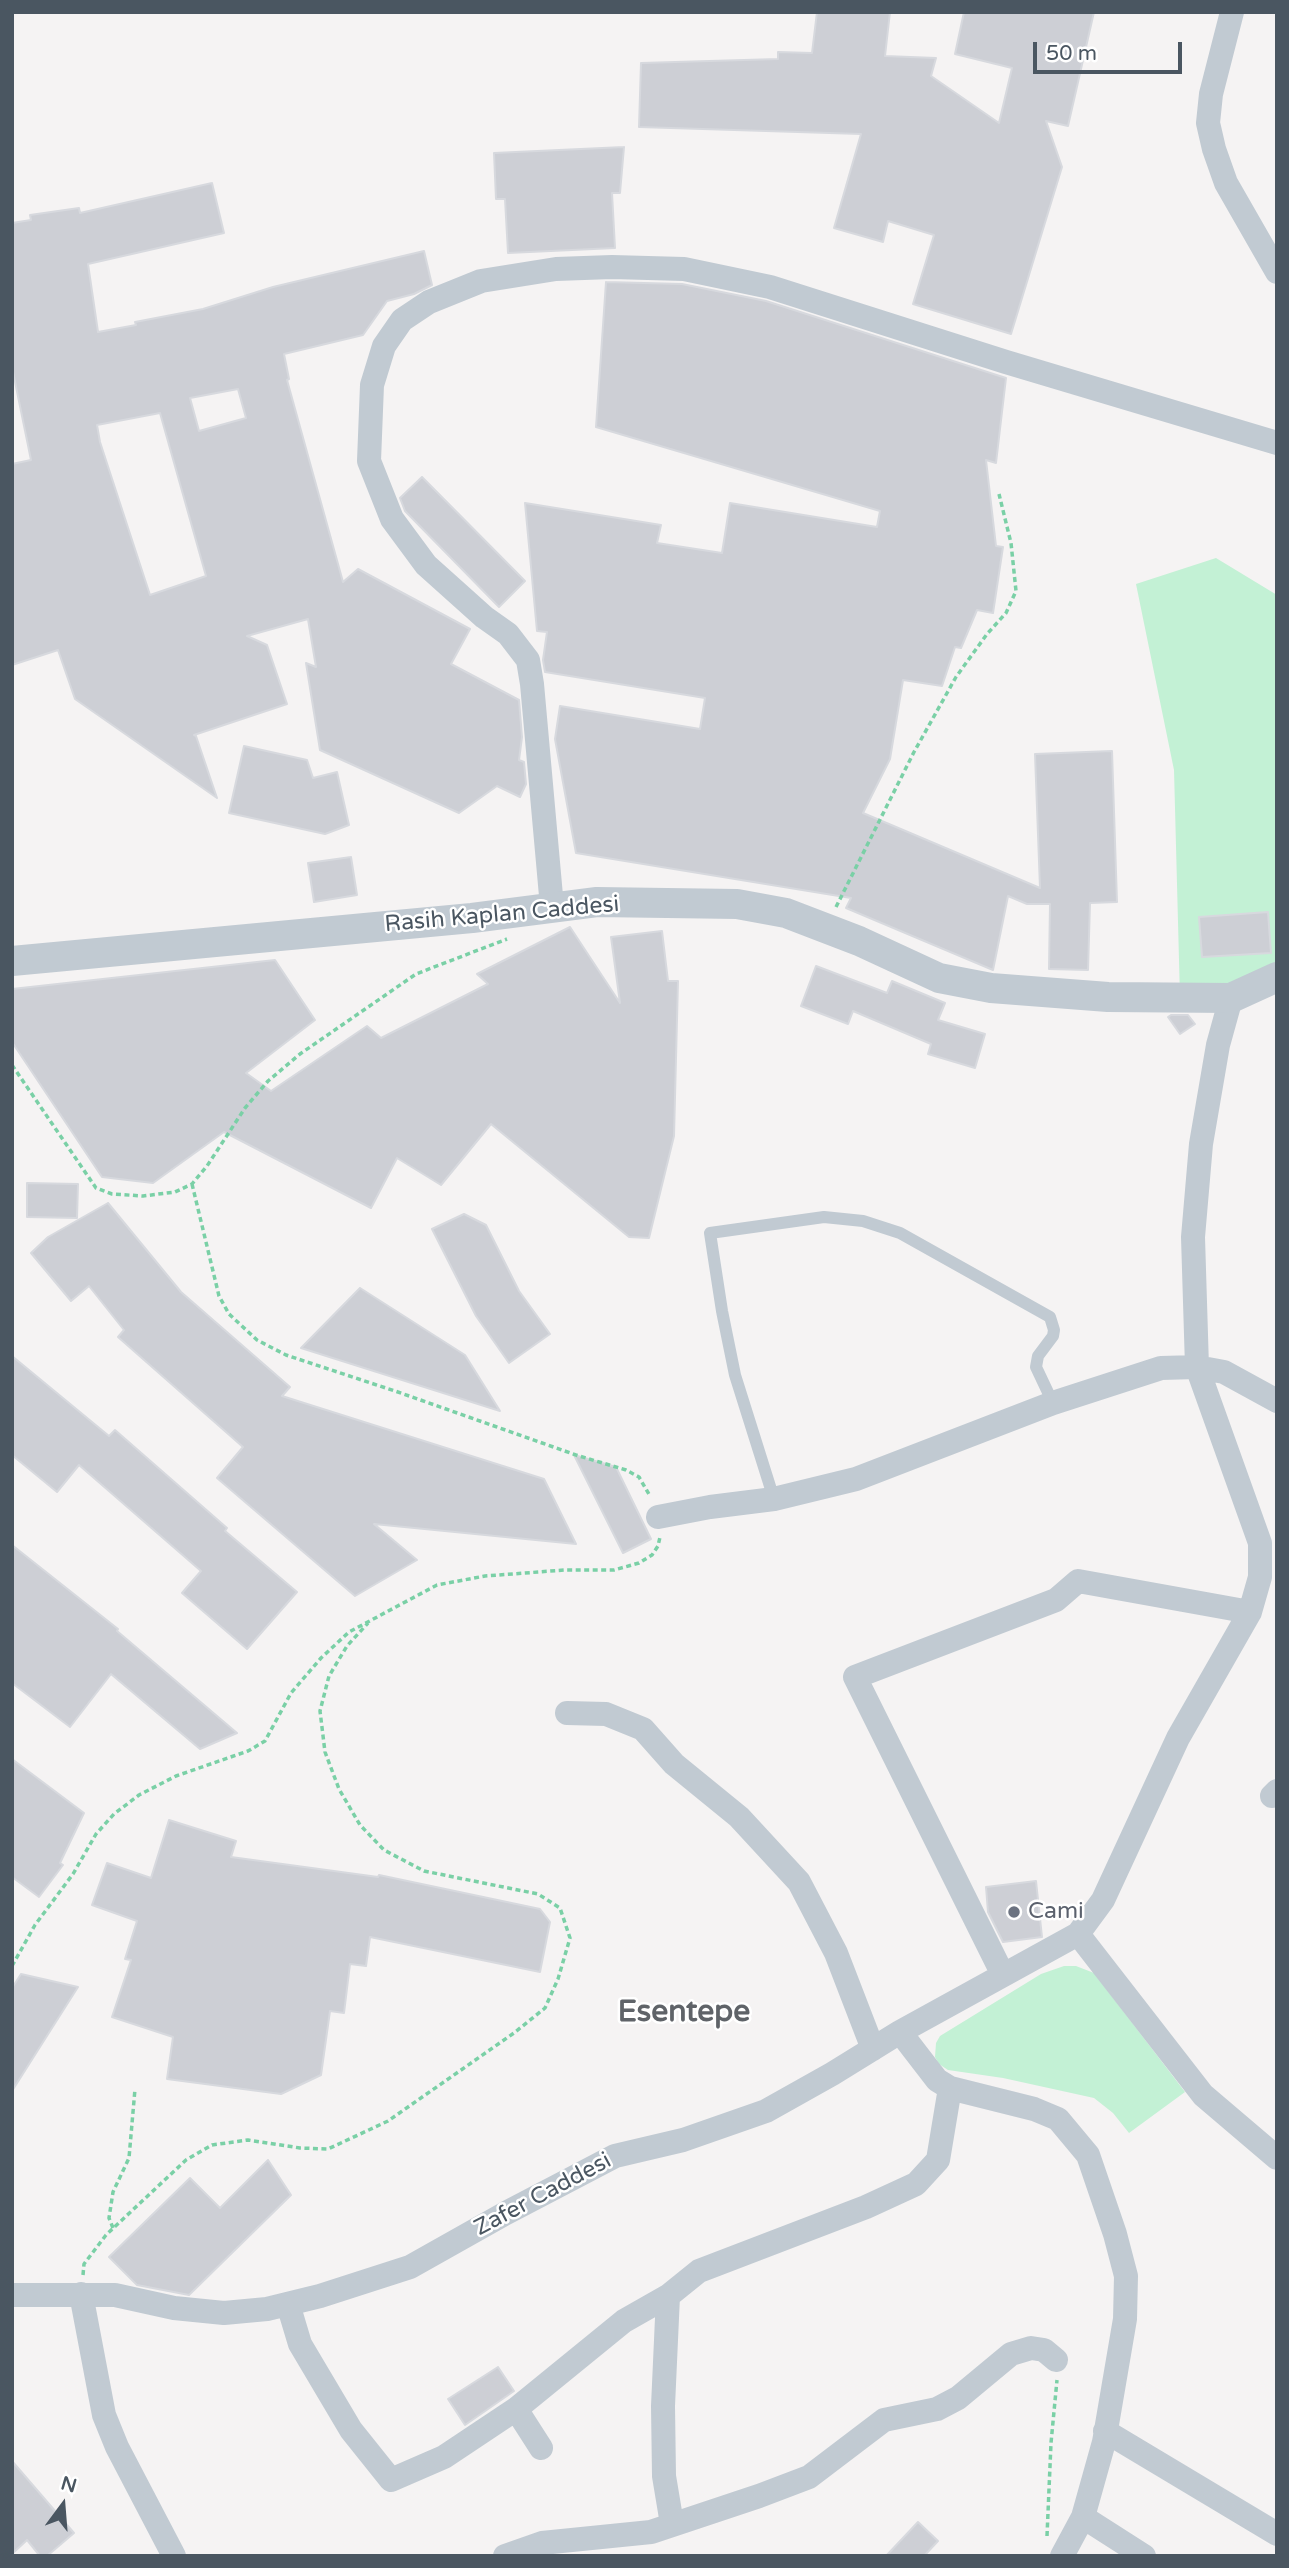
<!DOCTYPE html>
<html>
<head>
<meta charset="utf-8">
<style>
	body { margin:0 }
	#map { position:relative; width:1289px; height:2568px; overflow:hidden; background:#f5f3f3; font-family:"Varela Round",sans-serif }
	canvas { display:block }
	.frame { position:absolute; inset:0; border:14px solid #4a5661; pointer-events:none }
	.north { position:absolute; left:28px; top:2470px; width:70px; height:70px; -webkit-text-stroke:5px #fff; paint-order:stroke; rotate:16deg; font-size:19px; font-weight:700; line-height:28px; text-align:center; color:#4a5661 }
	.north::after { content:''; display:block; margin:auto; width:24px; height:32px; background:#4a5661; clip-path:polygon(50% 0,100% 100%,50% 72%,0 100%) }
	.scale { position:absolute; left:1033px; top:42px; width:149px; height:32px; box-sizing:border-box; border:4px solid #4a5661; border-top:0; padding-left:9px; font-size:21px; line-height:24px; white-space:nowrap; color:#4a5661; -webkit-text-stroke:5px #fff; paint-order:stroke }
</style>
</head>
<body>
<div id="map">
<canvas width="1289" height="2568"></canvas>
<div class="frame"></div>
<div class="north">N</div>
<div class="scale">50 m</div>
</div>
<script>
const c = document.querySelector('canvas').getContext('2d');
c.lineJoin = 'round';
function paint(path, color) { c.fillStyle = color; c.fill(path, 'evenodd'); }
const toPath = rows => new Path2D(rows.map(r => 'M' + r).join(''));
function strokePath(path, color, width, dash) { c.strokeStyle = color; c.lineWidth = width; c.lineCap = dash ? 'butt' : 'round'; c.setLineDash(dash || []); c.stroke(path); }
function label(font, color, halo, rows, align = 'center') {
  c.font = font + ' "Varela Round",sans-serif'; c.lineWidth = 5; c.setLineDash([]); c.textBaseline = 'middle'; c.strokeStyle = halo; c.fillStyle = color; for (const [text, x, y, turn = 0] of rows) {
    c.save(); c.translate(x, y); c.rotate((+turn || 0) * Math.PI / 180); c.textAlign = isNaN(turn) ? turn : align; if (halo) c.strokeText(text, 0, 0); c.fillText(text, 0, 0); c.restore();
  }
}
paint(toPath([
	[1216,558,1277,595,1277,977,1180,998,1174,770,1136,584],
	[1064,1966,1076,1966,1094,1973,1185,2092,1129,2133,1113,2113,1094,2098,1003,2078,948,2070,939,2064,935,2057,936,2043,940,2036,1041,1974]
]), '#c3f1d5');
const building = toPath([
	[817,12,890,12,885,56,936,58,931,76,999,123,1012,68,955,54,964,12,1094,12,1068,126,1046,121,1062,167,1011,334,913,304,934,235,888,221,883,242,834,228,861,134,639,127,641,63,778,59,778,52,812,53,817,12],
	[624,147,620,193,612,193,615,248,508,253,505,199,496,199,494,153,624,147],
	[212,183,224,233,88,264,98,332,136,325,135,322,203,309,273,287,424,251,432,285,414,294,387,301,363,335,284,354,289,379,287,380,343,582,358,569,470,629,451,664,519,700,522,737,519,760,524,762,526,784,520,797,497,786,459,813,320,750,306,663,316,667,308,619,247,636,267,645,287,704,194,735,196,736,217,798,75,699,58,650,12,665,12,464,31,460,12,367,12,223,31,220,30,215,79,208,80,213,212,183],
	[238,389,246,418,199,431,190,398,238,389],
	[160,413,206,576,150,595,100,442,97,425,160,413],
	[606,282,682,284,766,301,1006,378,996,463,986,460,996,546,1003,547,993,613,977,610,961,648,955,647,942,686,903,680,890,759,863,813,1040,888,1035,754,1112,751,1117,902,1090,903,1088,970,1049,969,1050,904,1027,904,1008,896,993,970,846,908,851,898,576,853,555,739,560,706,700,729,705,698,545,672,543,660,547,632,537,631,525,503,661,525,657,543,722,553,730,503,877,527,880,511,596,427,606,282],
	[422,477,525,581,499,607,405,511,400,498,422,477],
	[244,746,307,760,313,778,337,772,349,825,325,834,229,813,244,746],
	[351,857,357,895,314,902,308,863,351,857],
	[1268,912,1271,953,1202,957,1199,917,1268,912],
	[570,927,620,1003,611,937,662,931,668,981,678,981,674,1136,649,1238,629,1237,491,1124,441,1185,397,1158,371,1208,224,1132,153,1183,102,1177,12,1042,12,989,275,960,315,1020,246,1073,271,1091,367,1026,381,1038,488,984,477,974,570,927],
	[816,966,887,993,892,981,945,1003,938,1020,985,1034,975,1068,928,1054,931,1044,853,1011,848,1024,801,1006,816,966],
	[1171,1015,1188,1015,1195,1024,1180,1034,1168,1017,1171,1015],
	[27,1183,78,1184,77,1218,27,1217,27,1183],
	[108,1203,181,1292,290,1387,282,1396,544,1479,576,1544,374,1524,417,1560,355,1596,217,1478,243,1447,118,1337,124,1330,89,1286,71,1301,31,1253,48,1237,108,1203],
	[464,1214,486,1225,519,1291,550,1334,509,1363,476,1316,432,1229,464,1214],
	[360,1288,465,1355,500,1411,301,1348,360,1288],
	[12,1356,109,1436,115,1430,227,1528,225,1531,297,1592,247,1649,182,1593,201,1571,79,1465,57,1492,12,1455,12,1356],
	[574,1455,616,1467,651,1539,623,1553,574,1455],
	[12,1545,118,1629,117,1631,237,1733,200,1749,111,1674,70,1727,12,1683,12,1545],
	[12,1759,84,1813,60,1863,63,1865,39,1897,12,1877,12,1759],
	[169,1820,236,1841,231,1857,378,1877,379,1875,540,1909,550,1922,540,1972,370,1937,366,1966,350,1964,344,2013,330,2011,321,2075,281,2094,167,2079,173,2037,112,2017,131,1960,125,1959,137,1921,92,1905,107,1863,151,1878,169,1820],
	[1036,1881,1042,1937,1003,1942,988,1912,986,1887,1036,1881],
	[21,1974,78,1987,12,2091,12,1988,21,1974],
	[268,2160,291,2195,189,2295,137,2285,109,2257,190,2178,220,2208,268,2160],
	[498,2367,514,2391,465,2425,448,2399,498,2367],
	[12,2461,74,2533,47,2556,40,2556,27,2540,12,2554,12,2461],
	[918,2522,938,2541,924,2556,886,2556,918,2522]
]);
paint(building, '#cdcfd5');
strokePath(building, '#d7d9de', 2);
strokePath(toPath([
	[836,907,914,752,956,677,987,634,1006,613,1016,591,1011,543,999,494],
	[12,1065,96,1188,112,1194,143,1196,175,1192,192,1184,207,1166,245,1108,268,1081,300,1054,416,974,507,939],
	[192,1184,219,1296,229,1314,257,1340,286,1355,395,1391,576,1455,626,1470,639,1477,650,1496],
	[12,1966,35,1925,73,1874,96,1834,114,1814,139,1795,176,1776,248,1751,265,1741,291,1693,321,1658,349,1632,437,1585,485,1576,565,1570,614,1570,639,1563,652,1555,658,1546,660,1537],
	[113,2228,109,2218,113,2192,129,2158,135,2089],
	[83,2275,84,2264,106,2235,186,2160,212,2145,248,2140,300,2148,328,2149,388,2121,514,2033,545,2008,558,1979,570,1938,560,1908,538,1894,424,1871,384,1850,360,1825,339,1789,325,1752,320,1711,329,1676,347,1646,368,1623],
	[1047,2536,1051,2443,1057,2380]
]), '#7ad0a6', 3.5, [5, 3.5]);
strokePath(toPath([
	[774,1499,735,1375,722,1311,710,1233,824,1217,863,1221,900,1233,1050,1317,1054,1330,1053,1336,1038,1356,1036,1367,1053,1403]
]), '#c1cad2', 12);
strokePath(toPath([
	[1232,12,1211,94,1208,123,1214,149,1226,183,1277,272],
	[552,907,532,684,528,660,508,634,484,617,426,565,392,519,369,461,372,385,384,346,402,320,429,302,481,281,556,269,612,267,684,269,770,287,1006,362,1277,443],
	[658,1517,710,1507,774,1499,856,1479,1053,1403,1161,1368,1197,1367,1224,1372,1277,1401],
	[567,1713,606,1714,643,1729,674,1764,739,1817,799,1882,836,1953,873,2049],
	[1272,1796,1277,1791],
	[1078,1934,1203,2095,1277,2158],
	[1003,1975,855,1677,1056,1600,1078,1581,1250,1612],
	[900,2032,937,2080,950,2088,1034,2109,1058,2119,1088,2155,1115,2234,1126,2276,1125,2319,1104,2442,1083,2517,1062,2556],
	[81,2294,104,2415,117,2447,174,2556],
	[12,2295,115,2295,174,2308,224,2313,267,2309,320,2296,410,2267,506,2213,615,2156,683,2140,766,2111,832,2074,900,2032,1078,1934,1103,1900,1178,1738,1250,1612,1260,1577,1260,1543,1197,1367,1193,1237,1201,1144,1218,1045,1231,998],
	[668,2296,663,2406,664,2476,672,2524],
	[288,2304,300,2344,351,2430,391,2480,444,2457,516,2409],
	[1105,2431,1277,2534],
	[541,2448,516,2409,624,2321,668,2296,699,2271,866,2207,916,2184,938,2160,950,2088],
	[1083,2517,1144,2556],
	[505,2556,542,2543,651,2532,759,2496,809,2477,884,2420,937,2409,958,2398,1011,2354,1031,2348,1044,2350,1056,2360]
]), '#c1cad2', 24);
strokePath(toPath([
	[12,961,472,918,597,902,737,904,786,913,859,941,939,978,991,988,1108,997,1231,998,1277,977]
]), '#c1cad2', 30);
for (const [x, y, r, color] of [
	[1014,1912,7,"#6b7280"]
]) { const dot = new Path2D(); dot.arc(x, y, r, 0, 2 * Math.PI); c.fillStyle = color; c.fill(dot); strokePath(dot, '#fff', 2.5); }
label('23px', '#4a5661', '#fff', [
	["Rasih Kaplan Caddesi",502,915,-5],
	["Zafer Caddesi",543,2195,-28]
]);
label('23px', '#5b616d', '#fff', [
	["Cami",1028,1912]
], 'left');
label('bold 30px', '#5f6368', '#fff', [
	["Esentepe",684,2013]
]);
</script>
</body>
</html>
